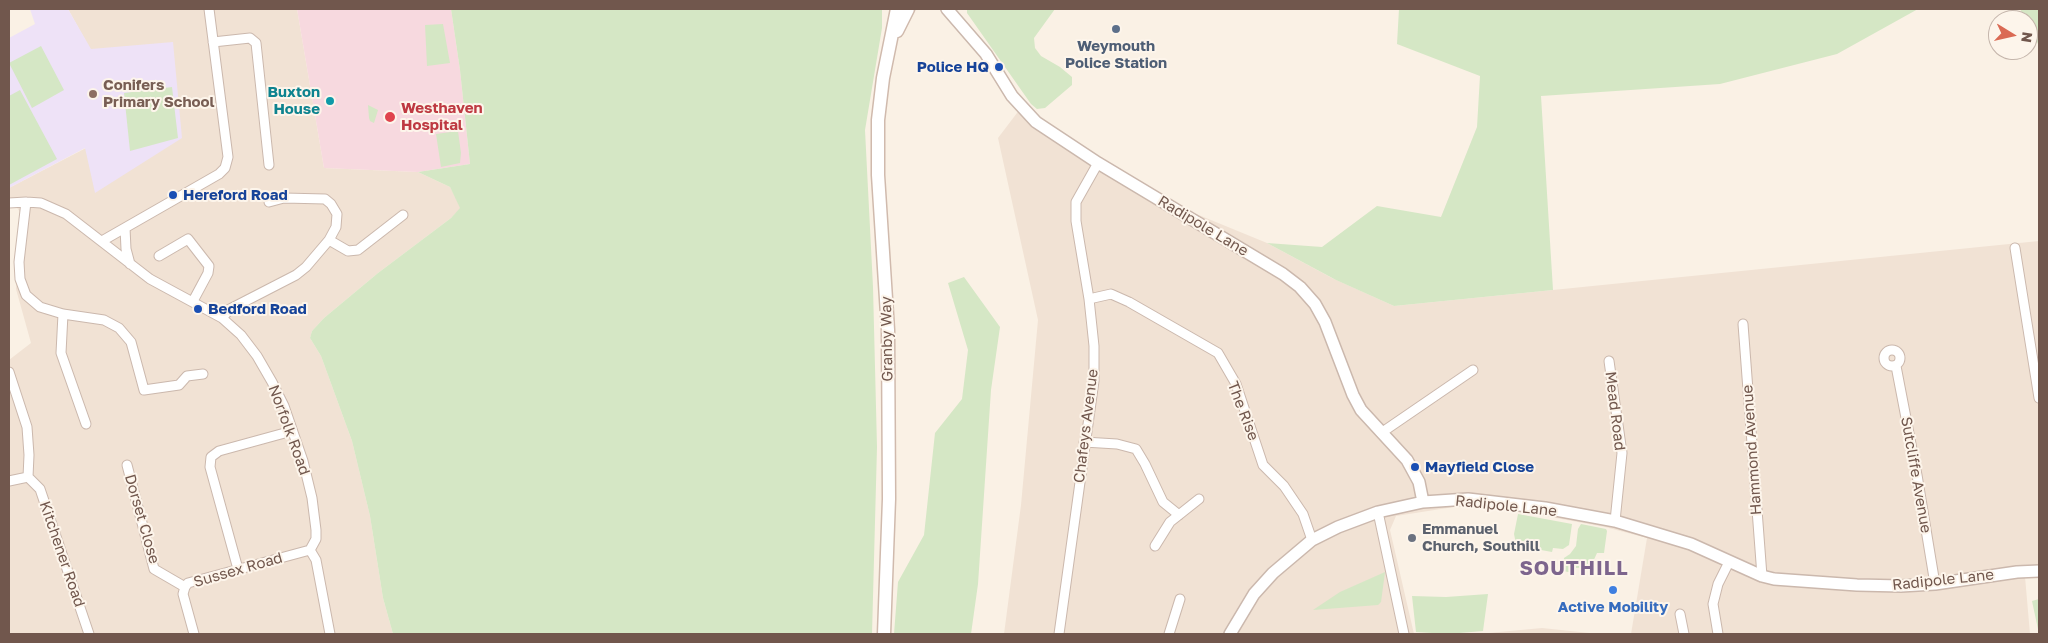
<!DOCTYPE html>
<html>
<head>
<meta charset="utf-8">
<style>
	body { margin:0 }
	#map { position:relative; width:2048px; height:643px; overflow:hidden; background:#faf1e5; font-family:"Golos Text",sans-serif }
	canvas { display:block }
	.frame { position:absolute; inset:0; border:10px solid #71574d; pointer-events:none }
	.north { position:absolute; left:1988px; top:10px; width:50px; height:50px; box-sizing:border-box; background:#fdf5eb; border:1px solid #c5b6ac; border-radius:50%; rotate:99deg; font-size:14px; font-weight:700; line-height:20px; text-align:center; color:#71574d }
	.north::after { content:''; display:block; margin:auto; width:18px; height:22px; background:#da6a54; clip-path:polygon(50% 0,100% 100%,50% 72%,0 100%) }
</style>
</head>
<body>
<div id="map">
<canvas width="2048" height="643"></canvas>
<div class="frame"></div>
<div class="north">N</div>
</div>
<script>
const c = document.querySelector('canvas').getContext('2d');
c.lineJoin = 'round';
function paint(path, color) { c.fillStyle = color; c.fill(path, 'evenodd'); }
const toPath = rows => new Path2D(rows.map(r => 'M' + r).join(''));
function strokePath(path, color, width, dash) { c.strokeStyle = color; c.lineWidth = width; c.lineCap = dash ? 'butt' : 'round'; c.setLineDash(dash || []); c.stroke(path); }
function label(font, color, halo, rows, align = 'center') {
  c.font = font + ' "Golos Text",sans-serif'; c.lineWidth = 4; c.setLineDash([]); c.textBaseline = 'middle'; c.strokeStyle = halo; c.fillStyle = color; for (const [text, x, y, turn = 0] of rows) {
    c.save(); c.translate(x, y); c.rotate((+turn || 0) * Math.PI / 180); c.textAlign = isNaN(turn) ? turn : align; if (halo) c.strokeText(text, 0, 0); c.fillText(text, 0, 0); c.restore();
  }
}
paint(toPath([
	[68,9,297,9,324,168,418,172,450,187,461,208,451,218,378,273,324,318,312,331,310,338,321,356,352,441,370,516,383,598,393,634,9,634,9,360,31,343,16,289,20,212,9,197,9,188,86,148,96,192,90,49],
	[1020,109,1145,193,1267,243,1332,278,1394,306,2039,241,2039,564,2024,565,2030,634,1631,634,1647,538,1605,527,1523,512,1498,508,1460,506,1396,516,1390,530,1414,634,1004,634,1021,505,1038,320,998,138],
	[1542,628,1599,634,1467,634,1478,634]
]), '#f1e2d4');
paint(toPath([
	[30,9,68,9,91,49,173,42,182,138,95,193,85,148,9,188,9,38,35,24]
]), '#eee2f7');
paint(toPath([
	[297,9,451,9,460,70,470,164,418,172,324,168]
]), '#f7d9df');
paint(toPath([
	[451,9,882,9,882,28,865,130,873,287,877,447,872,634,393,634,383,598,370,516,352,441,321,356,310,338,312,331,324,318,378,273,451,218,460,208,450,187,418,172,470,164,460,70],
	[967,9,1055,9,1034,38,1035,48,1041,56,1060,67,1072,77,1072,85,1045,108,1037,109,1031,104,967,13],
	[1399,9,1918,9,1837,54,1720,84,1541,96,1553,290,1394,306,1336,280,1267,243,1322,247,1377,206,1441,217,1477,127,1480,76,1397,44],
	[2020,9,2039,9,2039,46,2028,24,2028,20,2026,20],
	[443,24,450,63,427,66,425,25],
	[41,46,64,90,32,108,9,63],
	[172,87,178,138,130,151,124,93],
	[20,90,57,159,9,185,9,96],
	[368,105,378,110,374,123,370,121,369,118],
	[458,131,461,153,460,163,441,167,436,134],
	[964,277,1000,327,991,390,978,584,971,634,894,634,898,582,924,535,935,433,962,399,968,350,948,283],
	[1518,514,1572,524,1569,545,1563,549,1553,548,1552,552,1519,546,1516,544,1514,534],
	[1581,524,1606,529,1607,531,1604,553,1597,553,1592,564,1588,567,1576,568,1575,573,1562,571,1564,558,1570,554,1576,546,1578,529],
	[1385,572,1381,602,1378,605,1313,610,1340,592],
	[1488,594,1483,631,1448,634,1416,632,1412,596,1446,597],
	[2039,599,2039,634,2032,601]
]), '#d5e7c5');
const minor = toPath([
	[213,42,250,38,256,43,269,165],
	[26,202,19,262,20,279,26,295,40,307,63,314,104,320,119,328,131,342,144,390,179,385,187,376,203,374],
	[9,203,26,202,41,203,66,214,150,279,222,318,241,335,257,356,272,382,284,406,303,461,312,498,316,530,316,539,310,550],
	[125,228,126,249,130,264],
	[329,240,348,251,358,250,403,215],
	[102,241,219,174,225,168,228,157,209,9],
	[2015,248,2039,398],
	[159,256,188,239,209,266,208,273,193,301],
	[1089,299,1111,294,1129,302,1218,353,1236,384,1263,465,1284,486,1303,514,1312,540],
	[63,314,61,353,86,424],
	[222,318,230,309,296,275,306,267,329,240,336,227,337,214,331,204,325,199,284,198,269,202],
	[1743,324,1762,576],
	'1884 358a8 8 0 1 1 16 0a8 8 0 1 1-16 0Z',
	[1609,361,1622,453,1615,521],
	[1896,366,1917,475,1935,584],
	[9,372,27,427,29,455,28,477],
	[1381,433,1473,370],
	[1084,442,1117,444,1136,449,1145,464,1163,502,1179,515],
	[127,465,154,569,185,587],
	[28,477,40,489,89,634],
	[9,481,28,477],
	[1378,512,1404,634],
	[1155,546,1170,522,1199,499],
	[310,550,316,560,330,634],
	[238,569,210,467,211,457,219,451,292,431],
	[1680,614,1684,634],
	[194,634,183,594,185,587,188,583,310,550],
	[1059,634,1094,381,1094,346,1089,299,1076,221,1076,202,1098,163],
	[1169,634,1180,599],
	[1718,634,1713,604,1718,584,1729,562]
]);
const tertiary = toPath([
	[947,9,986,54,1012,96,1036,122,1098,163,1283,274,1300,287,1315,304,1325,322,1353,395,1361,410,1407,460,1419,482,1423,502],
	[1230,634,1254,594,1273,573,1312,540,1338,527,1378,512,1423,502,1468,499,1545,508,1615,521,1691,544,1762,576,1774,579,1857,585,1901,586,1935,584,2017,572,2039,571]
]);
const secondary = toPath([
	[897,31,908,9],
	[884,634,889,499,888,330,878,175,878,120,883,78,897,9]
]);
strokePath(minor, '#cbb8ad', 11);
strokePath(tertiary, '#cbb8ad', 14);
strokePath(secondary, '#d0baad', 15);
strokePath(minor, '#fff', 9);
strokePath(tertiary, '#fff', 11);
strokePath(secondary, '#fff', 12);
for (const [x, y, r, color] of [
	[1116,29,5,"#5c6f8a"],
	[999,67,5,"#1a4fb4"],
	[93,94,5,"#8d6e63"],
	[330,101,5,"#0f9aa8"],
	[390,117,6,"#e0444e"],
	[173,195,5,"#1a4fb4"],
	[198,309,5,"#1a4fb4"],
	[1415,467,5,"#1a4fb4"],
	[1412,538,5,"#6b7280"],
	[1613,590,5,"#3f7fe0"]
]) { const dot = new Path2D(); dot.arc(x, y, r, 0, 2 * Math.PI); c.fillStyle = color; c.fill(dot); strokePath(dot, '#fdf5eb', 2); }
label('bold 15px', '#4e5e75', '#fdf5eb', [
	["Weymouth",1116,46],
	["Police Station",1116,63]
]);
label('bold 15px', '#164399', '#fdf5eb', [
	["Police HQ",989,67,"right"],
	["Hereford Road",183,195],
	["Bedford Road",208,309],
	["Mayfield Close",1425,467]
], 'left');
label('bold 15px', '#785e54', '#fdf5eb', [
	["Conifers",103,85],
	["Primary School",103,102]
], 'left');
label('bold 15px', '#0d838f', '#fdf5eb', [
	["Buxton",320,92],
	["House",320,109]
], 'right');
label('bold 15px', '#be3a42', '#fdf5eb', [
	["Westhaven",401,108],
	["Hospital",401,125]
], 'left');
label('15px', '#71574d', '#fdf5eb', [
	["Radipole Lane",1203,226,31],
	["Granby Way",887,339,-91],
	["The Rise",1243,411,69],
	["Mead Road",1615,411,83],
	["Chafeys Avenue",1086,426,-83],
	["Norfolk Road",289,430,70],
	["Hammond Avenue",1752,450,-94],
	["Sutcliffe Avenue",1916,475,80],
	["Radipole Lane",1506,506,6],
	["Dorset Close",142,519,74],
	["Kitchener Road",62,554,71],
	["Sussex Road",238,570,-16],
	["Radipole Lane",1943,580,-6]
]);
label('bold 15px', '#5b616d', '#fdf5eb', [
	["Emmanuel",1422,529],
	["Church, Southill",1422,546]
], 'left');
label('bold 15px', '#366cbe', '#fdf5eb', [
	["Active Mobility",1613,607]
]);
c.letterSpacing = '1px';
label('bold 20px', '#7d658d', '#fdf5eb', [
	["SOUTHILL",1574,569]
]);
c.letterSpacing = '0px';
</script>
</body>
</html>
